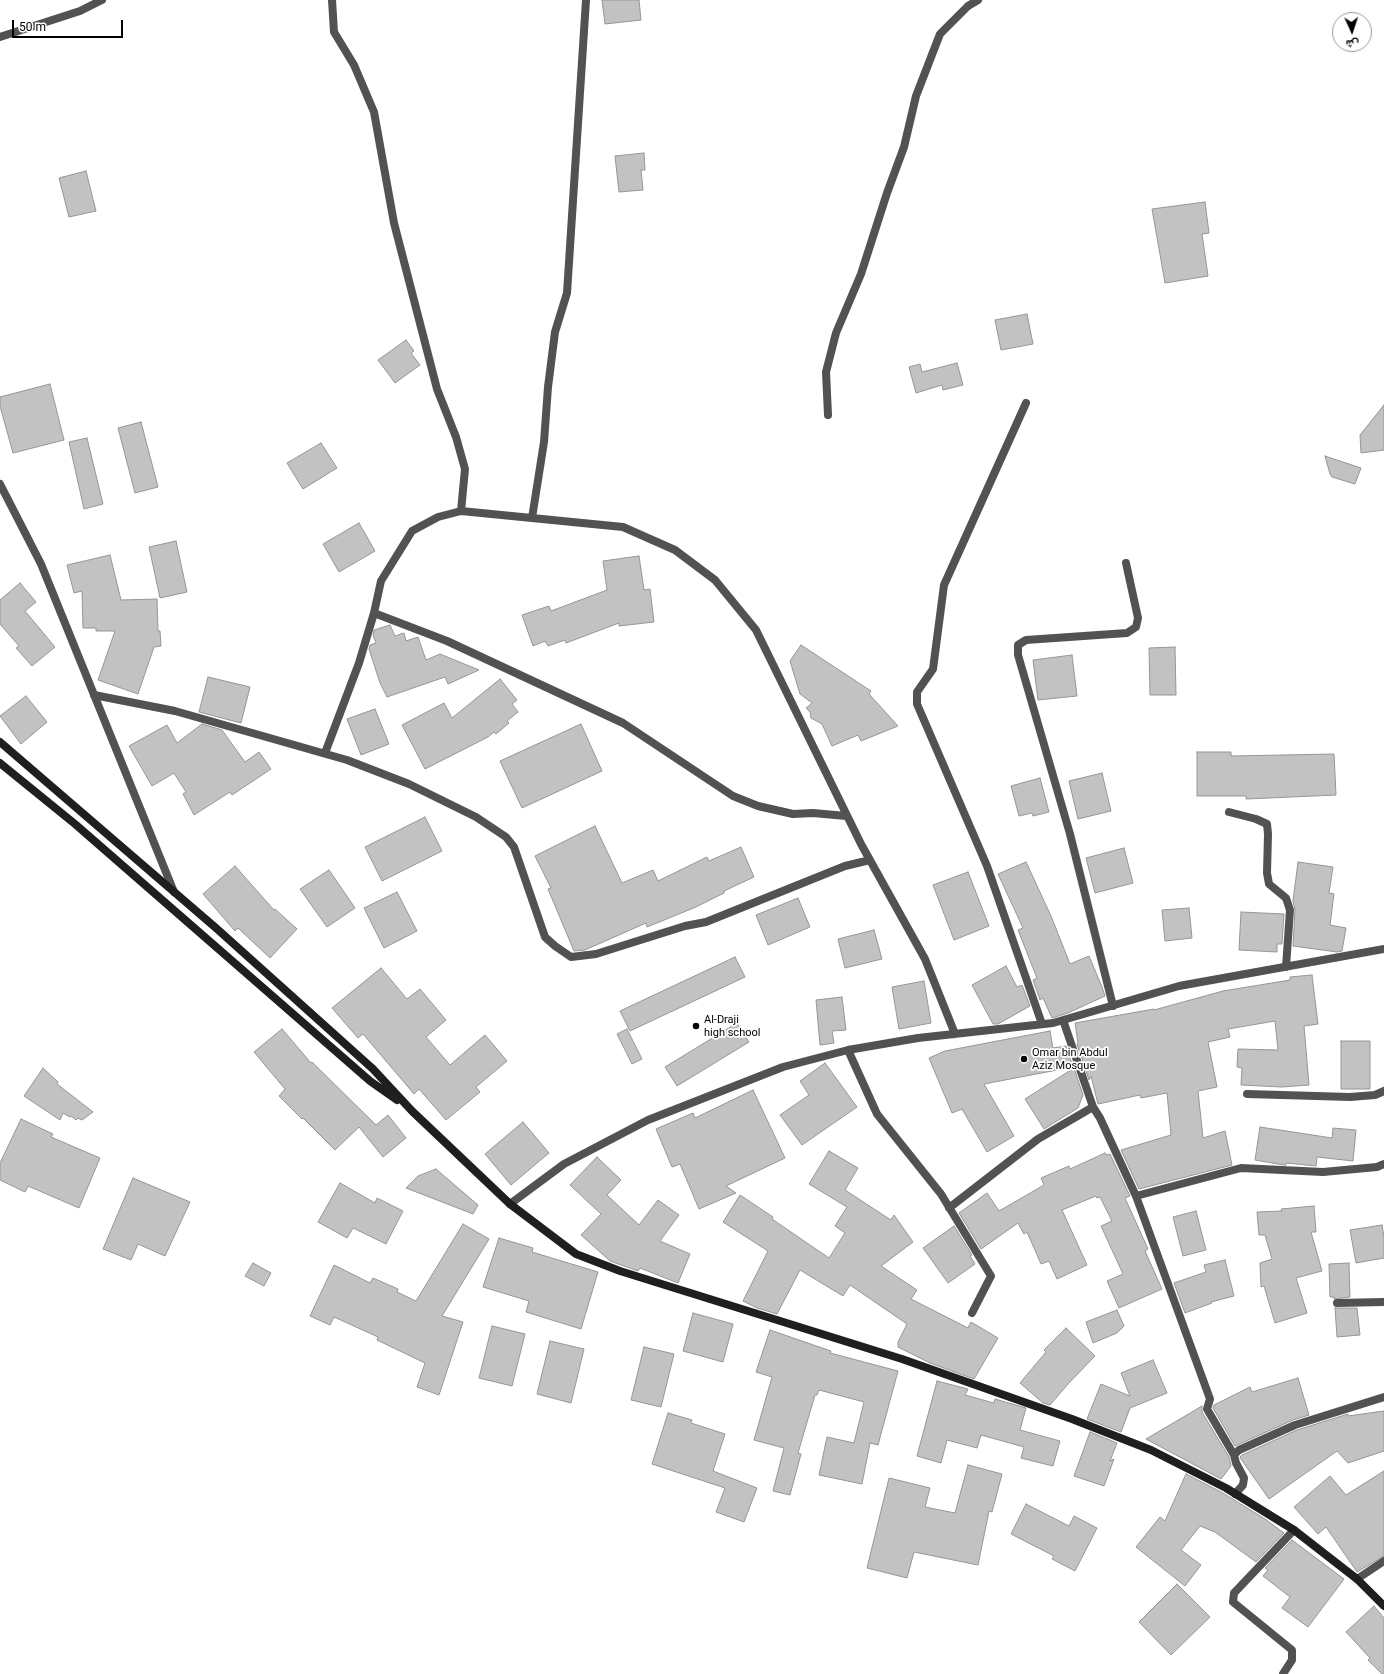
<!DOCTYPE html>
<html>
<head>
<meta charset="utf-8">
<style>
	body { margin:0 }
	#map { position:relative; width:1384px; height:1674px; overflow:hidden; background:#fff; font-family:Roboto,Vazirmatn,sans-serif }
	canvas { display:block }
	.north { position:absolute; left:1332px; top:12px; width:40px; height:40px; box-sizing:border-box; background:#fff; border:1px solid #999; border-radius:50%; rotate:177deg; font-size:11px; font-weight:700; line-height:16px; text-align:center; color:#000 }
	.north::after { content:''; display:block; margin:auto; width:14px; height:18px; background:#000; clip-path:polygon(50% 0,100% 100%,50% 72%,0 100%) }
	.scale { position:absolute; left:12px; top:20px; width:111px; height:18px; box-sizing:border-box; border:2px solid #000; border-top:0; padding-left:5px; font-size:12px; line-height:14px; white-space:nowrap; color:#000; -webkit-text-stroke:3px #fff; paint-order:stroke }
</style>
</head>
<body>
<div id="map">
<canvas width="1384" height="1674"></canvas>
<div class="north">ش</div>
<div class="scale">50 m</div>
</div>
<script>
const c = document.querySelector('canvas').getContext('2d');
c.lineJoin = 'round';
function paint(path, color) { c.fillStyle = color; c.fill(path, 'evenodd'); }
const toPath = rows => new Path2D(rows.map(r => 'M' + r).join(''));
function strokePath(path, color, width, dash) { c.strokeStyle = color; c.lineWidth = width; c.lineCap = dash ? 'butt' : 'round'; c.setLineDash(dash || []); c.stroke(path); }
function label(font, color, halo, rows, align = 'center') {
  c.font = font + ' Roboto,sans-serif'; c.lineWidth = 3.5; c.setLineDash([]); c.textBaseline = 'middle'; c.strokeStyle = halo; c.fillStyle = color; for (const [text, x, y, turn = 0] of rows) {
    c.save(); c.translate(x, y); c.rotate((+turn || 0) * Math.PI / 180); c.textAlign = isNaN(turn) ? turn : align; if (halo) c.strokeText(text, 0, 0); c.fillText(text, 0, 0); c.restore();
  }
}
const building = toPath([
	[602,0,639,0,641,20,605,24,602,0],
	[644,153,645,170,641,170,643,190,619,192,615,156,644,153],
	[86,171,96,211,69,217,59,178,86,171],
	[1205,202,1209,233,1202,234,1208,276,1165,283,1152,209,1205,202],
	[1027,314,1033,344,1001,350,995,320,1027,314],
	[406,340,414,351,411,353,420,365,395,383,378,360,406,340],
	[957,363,963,385,943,390,942,385,916,393,909,367,920,364,922,372,957,363],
	[50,384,64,440,13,453,0,406,0,397,50,384],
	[1384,405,1384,450,1361,453,1360,435,1384,405],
	[141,422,158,487,135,493,118,428,141,422],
	[87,438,103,504,84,509,69,442,87,438],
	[321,443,337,468,303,489,287,463,321,443],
	[1325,456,1361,468,1355,484,1332,477,1330,474,1325,456],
	[359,523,375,551,339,572,323,544,359,523],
	[176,541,187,592,160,598,149,547,176,541],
	[110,555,121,600,157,599,158,631,160,631,161,646,154,647,138,694,98,680,115,631,96,631,96,628,83,628,82,591,74,593,67,565,110,555],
	[639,556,644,590,650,589,654,622,619,626,619,623,566,643,565,640,548,646,545,641,533,646,522,615,549,606,551,611,607,590,603,561,639,556],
	[20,583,36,602,25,611,55,647,32,666,16,648,19,646,0,624,0,600,20,583],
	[390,625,395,636,404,633,406,641,418,637,426,660,440,654,479,670,448,684,445,677,387,697,380,683,369,649,370,645,376,643,373,635,374,630,390,625],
	[801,645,871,691,869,694,898,726,861,741,858,735,832,746,822,724,811,718,810,712,806,708,812,703,800,694,790,661,801,645],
	[1175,647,1176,695,1150,695,1149,648,1175,647],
	[1072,655,1077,696,1038,700,1033,660,1072,655],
	[208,677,250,687,241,723,199,712,208,677],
	[500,679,517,700,512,704,518,712,507,721,509,723,496,734,494,732,488,737,425,769,402,725,444,703,452,718,500,679],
	[26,696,47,722,21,744,0,716,26,696],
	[375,709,389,744,361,755,347,719,375,709],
	[202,724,222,730,245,762,259,752,271,769,232,795,230,792,194,815,183,794,186,792,174,773,152,786,129,746,167,725,177,743,202,724],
	[581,724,602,771,522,808,500,761,581,724],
	[1197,752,1231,752,1231,756,1334,754,1336,795,1246,799,1246,796,1197,796,1197,752],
	[1102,773,1111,811,1078,819,1069,781,1102,773],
	[1040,778,1049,812,1033,816,1032,813,1019,816,1011,786,1040,778],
	[425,817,442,851,382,881,365,847,425,817],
	[595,826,622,883,653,870,658,881,707,857,709,861,741,847,754,877,724,891,724,893,696,907,647,927,646,923,585,950,574,951,548,889,551,888,535,856,595,826],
	[1124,848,1133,883,1095,893,1086,858,1124,848],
	[1026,862,1051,916,1070,964,1089,956,1102,987,1105,996,1068,1013,1052,1018,1043,998,1040,1000,1033,980,1037,978,1018,930,1023,928,998,874,1026,862],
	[1298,862,1333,867,1329,893,1334,894,1330,925,1346,928,1342,951,1337,952,1293,946,1295,910,1293,901,1298,862],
	[235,866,274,910,275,909,297,929,270,958,238,928,235,931,203,894,235,866],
	[329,870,355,908,327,927,300,889,329,870],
	[968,872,989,926,954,940,933,885,968,872],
	[397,892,417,931,384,948,364,908,397,892],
	[798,898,810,927,768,945,756,915,798,898],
	[1189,908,1192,938,1165,941,1162,910,1189,908],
	[1241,912,1284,914,1282,944,1277,944,1277,952,1239,950,1241,912],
	[874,930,882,959,845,968,838,939,874,930],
	[735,957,745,977,630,1031,620,1011,735,957],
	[1006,966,1017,987,1022,985,1030,1006,998,1024,993,1024,972,985,1006,966],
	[381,968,407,999,420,989,446,1020,426,1037,450,1065,485,1035,507,1061,476,1087,480,1092,446,1120,419,1089,414,1094,363,1034,358,1038,332,1008,381,968],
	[1312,975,1318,1024,1304,1026,1309,1085,1282,1087,1241,1085,1242,1068,1237,1067,1238,1049,1278,1050,1275,1021,1228,1029,1230,1037,1208,1042,1217,1087,1198,1091,1203,1138,1225,1131,1232,1165,1139,1189,1121,1150,1171,1135,1167,1093,1141,1098,1140,1095,1098,1104,1091,1076,1089,1080,1077,1044,1078,1043,1075,1023,1154,1009,1154,1010,1223,991,1290,980,1290,977,1312,975],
	[924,981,931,1023,899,1029,892,987,924,981],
	[842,997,846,1030,832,1031,834,1043,820,1045,816,1000,842,997],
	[737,1023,749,1042,677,1086,665,1067,737,1023],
	[282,1029,311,1063,312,1062,376,1125,388,1115,406,1138,383,1157,359,1127,335,1150,303,1118,302,1119,279,1096,285,1089,254,1052,282,1029],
	[627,1029,642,1059,632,1064,617,1034,627,1029],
	[1050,1031,1053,1048,1066,1046,1073,1067,984,1084,1014,1136,987,1152,962,1109,952,1113,929,1058,945,1051,1050,1031],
	[1341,1041,1370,1041,1370,1089,1341,1089,1341,1041],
	[825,1063,857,1107,802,1145,780,1115,809,1095,800,1081,825,1063],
	[43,1068,58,1082,57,1084,93,1112,82,1120,78,1118,76,1120,71,1116,70,1117,63,1113,60,1120,24,1096,43,1068],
	[1074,1068,1083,1095,1078,1108,1044,1129,1025,1099,1074,1068],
	[753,1090,785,1158,726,1186,736,1193,699,1209,680,1164,672,1167,656,1129,693,1113,695,1118,753,1090],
	[21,1119,53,1134,51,1137,100,1158,79,1208,28,1186,25,1192,0,1180,0,1163,21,1119],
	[523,1122,549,1153,511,1185,485,1154,523,1122],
	[1260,1127,1332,1138,1333,1128,1356,1130,1353,1161,1317,1157,1316,1166,1286,1163,1286,1165,1284,1165,1255,1160,1260,1127],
	[829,1151,858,1168,845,1190,891,1220,894,1215,913,1242,881,1266,917,1290,911,1299,968,1328,971,1322,998,1338,974,1379,930,1363,898,1347,898,1342,907,1324,850,1285,843,1296,800,1270,777,1314,757,1308,743,1301,768,1251,723,1222,740,1195,773,1217,772,1219,829,1258,845,1233,835,1226,847,1207,809,1184,829,1151],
	[1105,1153,1106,1155,1110,1154,1130,1196,1125,1198,1148,1249,1145,1251,1162,1289,1119,1308,1107,1281,1123,1274,1101,1226,1112,1221,1100,1197,1097,1198,1096,1196,1062,1210,1087,1265,1057,1279,1049,1261,1041,1264,1027,1232,1024,1234,1018,1223,981,1249,959,1213,987,1193,999,1211,1044,1185,1041,1178,1069,1166,1070,1169,1105,1153],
	[597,1157,621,1180,607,1195,639,1225,658,1200,679,1215,660,1241,690,1254,678,1283,640,1268,638,1271,610,1261,581,1235,601,1214,570,1185,597,1157],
	[436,1169,478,1205,473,1214,406,1188,418,1176,436,1169],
	[133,1178,190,1202,165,1256,138,1244,131,1260,103,1249,133,1178],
	[340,1183,375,1203,377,1198,403,1211,386,1244,353,1228,347,1238,318,1222,340,1183],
	[1314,1206,1316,1232,1311,1232,1322,1271,1296,1278,1307,1313,1275,1323,1264,1286,1261,1287,1260,1263,1272,1259,1265,1235,1259,1235,1257,1212,1282,1211,1281,1209,1314,1206],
	[1196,1211,1206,1250,1183,1256,1173,1217,1196,1211],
	[463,1224,489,1239,442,1316,463,1322,439,1395,417,1387,425,1363,377,1340,378,1337,334,1317,330,1325,310,1316,334,1265,370,1283,373,1278,398,1289,397,1292,416,1301,463,1224],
	[1382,1225,1384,1237,1384,1258,1356,1263,1350,1230,1382,1225],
	[954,1226,972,1255,970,1256,975,1264,948,1283,923,1248,954,1226],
	[499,1238,533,1248,532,1252,598,1272,581,1329,526,1312,529,1301,483,1287,499,1238],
	[1225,1260,1234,1296,1211,1302,1212,1303,1185,1313,1174,1283,1206,1272,1204,1265,1225,1260],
	[253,1263,271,1273,264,1286,245,1276,253,1263],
	[1349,1263,1350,1297,1334,1299,1334,1297,1330,1297,1329,1264,1349,1263],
	[1335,1308,1357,1308,1360,1335,1337,1337,1335,1308],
	[1117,1310,1124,1326,1117,1333,1093,1343,1086,1322,1117,1310],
	[693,1313,733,1324,723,1362,683,1351,693,1313],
	[492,1326,525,1334,512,1386,479,1378,492,1326],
	[1066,1328,1095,1356,1068,1384,1050,1405,1043,1403,1020,1383,1046,1352,1044,1350,1066,1328],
	[770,1330,831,1351,830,1353,898,1371,878,1445,870,1443,862,1484,819,1475,827,1437,854,1443,864,1402,819,1390,817,1395,815,1395,798,1453,801,1454,790,1495,773,1491,784,1448,754,1440,772,1377,756,1372,770,1330],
	[550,1341,584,1349,571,1403,537,1394,550,1341],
	[644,1347,674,1354,661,1407,631,1400,644,1347],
	[1153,1360,1167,1393,1130,1408,1121,1432,1087,1419,1101,1384,1130,1396,1121,1373,1153,1360],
	[1298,1378,1309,1415,1293,1420,1235,1446,1213,1408,1214,1405,1250,1387,1252,1392,1298,1378],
	[937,1381,968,1389,965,1395,994,1403,995,1399,1026,1408,1020,1430,1060,1441,1053,1466,1021,1458,1024,1447,981,1435,977,1448,947,1440,941,1463,917,1456,937,1381],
	[1202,1406,1202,1412,1229,1457,1231,1466,1221,1479,1146,1439,1202,1406],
	[1384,1411,1384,1451,1348,1463,1337,1451,1269,1499,1241,1459,1240,1457,1242,1455,1297,1430,1348,1414,1348,1416,1384,1411],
	[668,1413,692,1420,691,1423,725,1434,713,1471,757,1488,744,1522,716,1512,725,1488,652,1464,668,1413],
	[1090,1432,1117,1443,1110,1461,1114,1459,1104,1486,1074,1476,1090,1432],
	[968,1465,1002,1474,992,1512,989,1511,978,1565,914,1552,907,1578,867,1568,889,1478,930,1488,925,1507,955,1513,968,1465],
	[1384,1471,1384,1556,1357,1572,1326,1527,1318,1534,1294,1507,1330,1476,1346,1495,1384,1471],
	[1186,1474,1223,1493,1265,1519,1284,1533,1256,1562,1215,1532,1200,1526,1181,1550,1201,1565,1185,1586,1136,1547,1160,1517,1165,1521,1186,1474],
	[1026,1504,1069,1526,1074,1516,1097,1528,1075,1571,1052,1559,1054,1556,1011,1534,1026,1504],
	[1292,1540,1344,1579,1308,1627,1282,1608,1290,1597,1263,1576,1268,1570,1265,1568,1292,1540],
	[1177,1584,1210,1617,1171,1655,1139,1622,1177,1584],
	[1374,1606,1384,1618,1384,1674,1382,1674,1368,1660,1370,1658,1346,1632,1374,1606]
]);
paint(building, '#c2c2c2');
strokePath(building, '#969696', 1);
strokePath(toPath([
	[332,0,334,32,354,65,374,112,394,223,437,389,456,437,465,469,461,511],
	[0,37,80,11,102,0],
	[1026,403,944,585,933,669,917,692,917,704,987,866,1042,1024],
	[828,415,826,372,836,333,861,274,887,193,904,147,916,96,940,34,968,6,978,0],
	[0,484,41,564,174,892],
	[532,518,544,442,548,387,555,332,567,293,586,0],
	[374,613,381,581,412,531,438,517,461,511,623,527,675,550,715,580,756,630,861,844,925,959,955,1034],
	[94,695,175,711,347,760,409,784,476,817,506,837,514,847,545,937,555,946,571,957,596,954,685,926,706,922,845,866,870,860],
	[325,753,359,663,374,613,447,641,623,723,733,796,758,806,793,814,813,813,846,816],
	[1229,812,1256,819,1267,824,1268,834,1267,873,1269,884,1286,898,1290,910,1286,967],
	[1113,1006,1070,834,1018,655,1018,645,1026,640,1127,633,1136,627,1138,618,1126,563],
	[1063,1020,1093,1107],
	[848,1050,877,1114,941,1194,991,1276,972,1313],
	[1247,1094,1350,1097,1375,1095,1384,1091],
	[510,1204,564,1164,648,1120,783,1067,848,1050,918,1038,1053,1023,1179,986,1384,949],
	[949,1208,1038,1139,1093,1107,1100,1118,1136,1196],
	[1337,1303,1384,1302],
	[1234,1455,1207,1409,1210,1399,1136,1196,1241,1168,1323,1172,1377,1167,1384,1164],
	[1235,1494,1243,1485,1244,1478,1236,1463,1234,1455,1239,1450,1295,1425,1384,1397],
	[1357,1579,1384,1561],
	[1283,1674,1292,1660,1292,1650,1233,1602,1234,1593,1294,1530]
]), '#525252', 8);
strokePath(toPath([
	[0,742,216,928,373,1069,412,1111,510,1204,576,1254,620,1271,902,1359,1072,1419,1151,1450,1226,1488,1294,1530,1357,1579,1384,1606],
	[0,763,75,824,370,1081,397,1100]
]), '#1f1f1f', 8);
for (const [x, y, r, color] of [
	[696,1026,4,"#000"],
	[1024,1059,4,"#000"]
]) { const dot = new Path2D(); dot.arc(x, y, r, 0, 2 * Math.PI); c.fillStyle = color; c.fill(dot); strokePath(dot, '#fff', 1.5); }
label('11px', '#000', '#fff', [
	["Al-Draji",704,1020],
	["high school",704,1033],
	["Omar bin Abdul",1032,1053],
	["Aziz Mosque",1032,1066]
], 'left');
</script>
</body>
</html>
